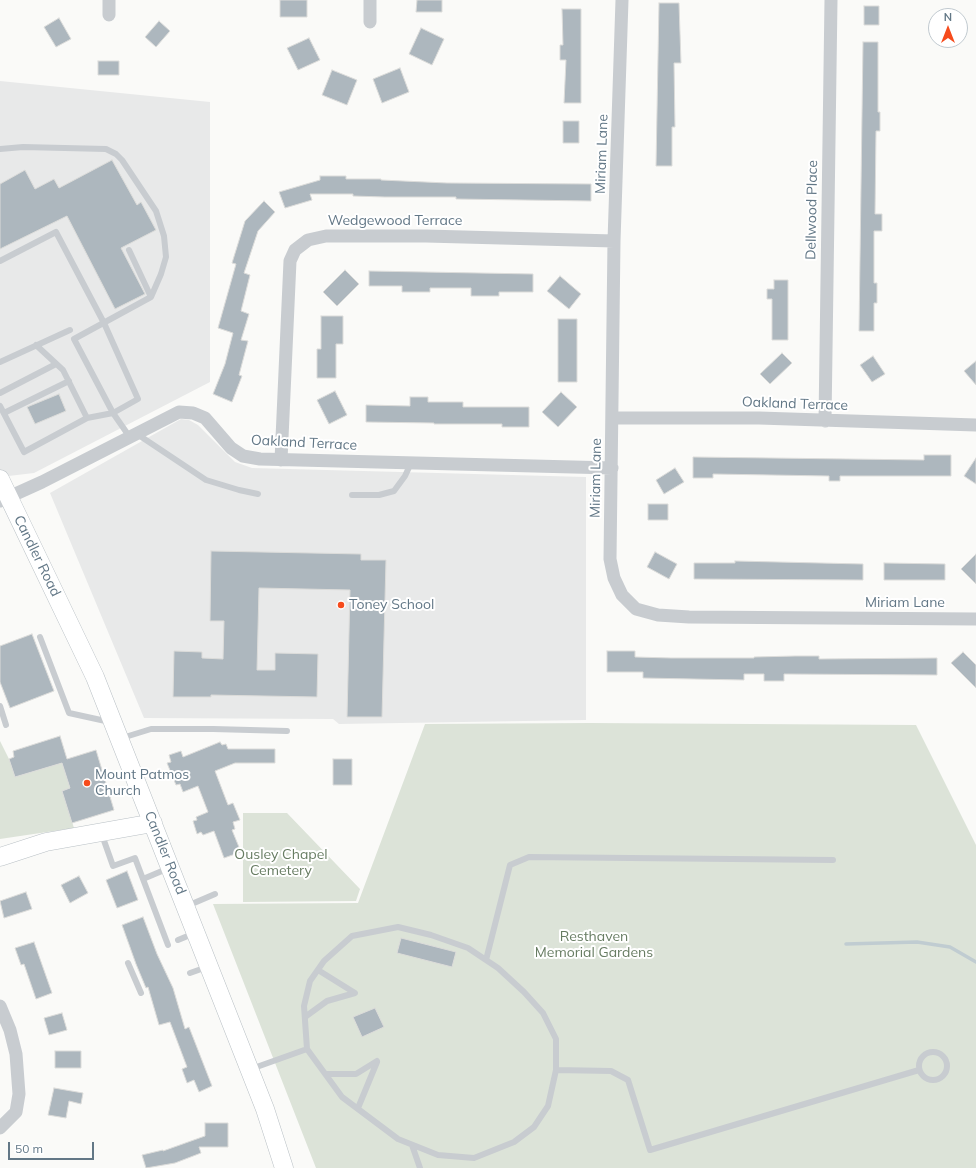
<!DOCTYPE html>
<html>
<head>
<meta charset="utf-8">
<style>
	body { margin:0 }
	#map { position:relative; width:976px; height:1168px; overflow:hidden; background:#fafaf8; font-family:Mulish,sans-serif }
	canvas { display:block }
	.north { position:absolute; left:928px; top:8px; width:40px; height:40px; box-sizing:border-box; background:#fff; border:1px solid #c0c9cf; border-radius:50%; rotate:0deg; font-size:11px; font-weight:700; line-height:16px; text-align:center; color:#627786 }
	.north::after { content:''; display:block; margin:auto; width:14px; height:18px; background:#f64b1c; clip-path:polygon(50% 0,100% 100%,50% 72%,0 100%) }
	.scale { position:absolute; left:8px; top:1142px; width:86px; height:18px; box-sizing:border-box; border:2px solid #627786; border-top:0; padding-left:5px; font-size:12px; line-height:14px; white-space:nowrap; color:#627786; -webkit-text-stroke:3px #fff; paint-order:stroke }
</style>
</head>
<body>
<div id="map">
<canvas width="976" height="1168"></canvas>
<div class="north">N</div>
<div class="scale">50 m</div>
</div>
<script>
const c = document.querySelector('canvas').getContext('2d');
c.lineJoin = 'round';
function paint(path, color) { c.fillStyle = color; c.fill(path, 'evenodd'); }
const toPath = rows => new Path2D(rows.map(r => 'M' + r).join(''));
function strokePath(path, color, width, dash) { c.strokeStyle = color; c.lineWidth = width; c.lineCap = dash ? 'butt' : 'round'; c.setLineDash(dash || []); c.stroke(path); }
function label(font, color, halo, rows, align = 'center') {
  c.font = font + ' Mulish,sans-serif'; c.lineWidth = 4; c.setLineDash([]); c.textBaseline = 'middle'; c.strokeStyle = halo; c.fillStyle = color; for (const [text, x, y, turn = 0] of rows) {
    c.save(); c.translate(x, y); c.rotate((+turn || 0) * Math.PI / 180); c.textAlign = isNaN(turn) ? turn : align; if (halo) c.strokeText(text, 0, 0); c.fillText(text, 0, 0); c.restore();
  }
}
paint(toPath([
	[0,81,210,102,210,382,34,473,0,477],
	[181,419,189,420,198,425,235,462,252,468,586,477,586,720,339,724,333,719,144,718,50,493]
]), '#e8e9e9');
paint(toPath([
	[590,723,916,725,976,845,976,1168,316,1168,213,904,358,903,425,724],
	[0,741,9,759,15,777,62,763,70,788,62,791,74,828,0,839],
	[243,813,287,813,360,889,356,901,243,902]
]), '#dce3d8');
strokePath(toPath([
	[846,944,917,942,950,947,976,962]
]), '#c0ccd1', 3.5);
const building = toPath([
	[280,0,307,0,307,17,280,17,280,0],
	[417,0,442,0,442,12,416,12,417,0],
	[659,3,679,3,681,63,674,63,675,127,672,127,672,166,656,166,659,3],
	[864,6,879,6,879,25,864,25,864,6],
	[562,9,581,9,581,103,564,103,566,60,560,60,560,45,563,45,562,9],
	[59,18,71,39,56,47,44,27,59,18],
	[159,21,170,31,156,47,145,37,159,21],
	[421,28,444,39,432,65,409,54,421,28],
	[309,38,320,60,298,70,287,48,309,38],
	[863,42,878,42,878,112,880,112,880,131,876,131,875,214,882,214,882,231,874,231,874,283,877,283,877,303,874,303,874,331,859,331,863,42],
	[98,61,119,61,119,75,98,75,98,61],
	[400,68,409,92,382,103,373,79,400,68],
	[332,70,357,80,347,105,322,95,332,70],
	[563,121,579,121,579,143,563,143,563,121],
	[112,160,137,205,141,202,156,230,121,248,145,294,115,309,67,216,0,249,0,184,25,170,35,189,54,179,59,188,112,160],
	[320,176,346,176,346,179,381,179,381,180,447,183,591,184,591,201,456,199,456,197,385,197,353,196,353,194,310,194,312,200,285,208,279,192,320,180,320,176],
	[264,201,275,212,258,231,244,273,250,275,241,311,249,314,241,340,248,341,239,375,242,376,232,402,213,394,225,364,233,333,218,328,236,264,232,263,245,221,264,201],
	[345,270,359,284,337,306,323,292,345,270],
	[369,271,533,274,533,292,499,292,499,296,471,296,471,288,430,288,430,292,402,292,402,286,369,286,369,271],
	[560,276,581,294,569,309,547,291,560,276],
	[774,280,788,280,788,340,772,340,772,299,767,299,767,289,774,289,774,280],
	[321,316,343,316,343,344,336,344,336,378,317,378,317,349,321,349,321,316],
	[558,319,577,319,577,382,558,382,558,319],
	[782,353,792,363,770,384,760,374,782,353],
	[873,356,885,374,872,382,860,365,873,356],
	[976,361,976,385,964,371,976,361],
	[335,391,347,415,329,424,317,400,335,391],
	[561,392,577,407,558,427,542,412,561,392],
	[59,394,66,411,35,424,27,407,59,394],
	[410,397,428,397,428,402,463,402,463,407,529,407,529,427,502,427,502,424,434,424,434,423,366,422,366,405,410,406,410,397],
	[924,455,951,455,951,476,840,476,840,481,829,481,829,476,713,474,713,478,693,478,693,457,924,460,924,455],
	[976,458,976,484,964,476,976,458],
	[675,468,684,482,664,494,656,480,675,468],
	[648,504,668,504,668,520,648,520,648,504],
	[211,551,361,554,361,560,386,560,382,717,347,717,350,590,259,588,257,670,275,670,275,653,318,654,317,697,211,695,211,697,173,697,174,651,202,652,202,658,223,659,224,621,210,621,211,551],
	[655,552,677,564,669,579,647,567,655,552],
	[976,554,976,584,961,569,976,554],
	[735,561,863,564,863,580,694,579,694,563,735,563,735,561],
	[884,563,945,564,945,580,884,580,884,563],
	[32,634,54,691,10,708,0,682,0,646,32,634],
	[607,651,635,651,635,657,671,658,754,658,754,657,795,656,819,656,819,659,937,658,937,675,784,674,784,681,764,681,764,674,744,674,744,680,643,678,643,672,607,672,607,651],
	[963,652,976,665,976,688,951,663,963,652],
	[60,736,67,759,96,750,114,810,72,823,62,791,70,788,62,763,15,777,9,759,14,757,13,751,60,736],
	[220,742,222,745,226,744,228,749,275,749,275,763,235,763,215,771,228,805,233,803,240,820,233,822,235,829,232,830,241,852,224,858,214,831,203,835,201,832,197,834,193,821,197,820,196,817,208,812,198,786,183,792,180,784,176,785,167,763,171,762,169,755,181,751,183,757,220,742],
	[333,759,352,759,352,785,333,785,333,759],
	[127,871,138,900,117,908,106,880,127,871],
	[79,876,88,893,70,903,61,885,79,876],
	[26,892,32,909,4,918,0,901,26,892],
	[143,917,157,954,173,988,185,1029,189,1027,212,1086,199,1092,194,1080,187,1083,182,1069,187,1067,170,1022,159,1025,148,987,146,988,136,964,122,925,143,917],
	[401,938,456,952,452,967,397,953,401,938],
	[34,942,52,993,36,999,24,964,21,965,15,948,34,942],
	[375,1008,384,1027,362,1037,353,1017,375,1008],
	[62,1013,67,1030,49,1035,44,1018,62,1013],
	[55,1051,81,1051,81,1068,55,1068,55,1051],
	[54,1088,83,1093,81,1104,69,1101,66,1118,48,1115,54,1088],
	[205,1123,228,1123,228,1147,199,1147,201,1153,175,1163,146,1168,142,1155,163,1150,163,1151,205,1136,205,1123]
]);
paint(building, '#adb7be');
strokePath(building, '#dcdcda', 1);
const secondary = toPath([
	[0,479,95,677,265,1109,284,1168],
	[0,857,46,842,153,823]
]);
strokePath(secondary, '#b9c0c5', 19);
strokePath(toPath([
	[0,149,23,147,106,149,116,154,122,160,156,211,164,236,166,257,161,274,151,297,74,339,113,413,129,436],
	[129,250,151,297],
	[0,261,56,232,104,323,138,399,113,413,87,418,24,452,0,406],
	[36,345,63,370,87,418],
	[0,362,70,330],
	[0,393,56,364],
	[4,413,69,381],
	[137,434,206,480,239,490,258,494],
	[352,495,379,495,394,491,405,476,411,463],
	[40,637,69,713,110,722],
	[0,706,6,725],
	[122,738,151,729,213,729,287,731],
	[102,835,113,866,135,858,168,945],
	[143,879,169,868],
	[187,906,215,894],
	[398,927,431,935,468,948,498,968,524,992,543,1013,556,1039,556,1070,548,1106,534,1127,514,1142,474,1158,438,1155,398,1139,342,1097,307,1049,304,1006,310,981,324,961,352,936,398,927],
	[178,940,195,933],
	[486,960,510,865,529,857,833,860],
	[128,963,141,993],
	[190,973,207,967],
	[305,1017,327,1001,355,993,318,970],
	'919 1066a14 14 0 1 1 28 0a14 14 0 1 1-28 0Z',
	[251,1069,307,1049],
	[556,1070,611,1071,628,1080,650,1150,919,1070],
	[326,1074,356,1074,377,1061],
	[358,1108,377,1062],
	[412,1145,420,1168]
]), '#c8ccd0', 6);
strokePath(toPath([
	[109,0,109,15],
	[622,0,614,241,610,559,614,578,622,595,636,609,658,615,689,617,976,619],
	[370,22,370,0],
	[613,418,759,418,976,425],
	[825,421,831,0],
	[281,460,290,261,295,250,308,240,326,236,426,236,614,241],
	[0,501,42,482,179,412,193,413,205,418,231,448,243,456,260,459,612,468],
	[0,1006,10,1030,16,1054,19,1094,16,1112,0,1128]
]), '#c8ccd0', 13);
strokePath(secondary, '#fff', 18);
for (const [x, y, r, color] of [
	[341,605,4,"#f64b1c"],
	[87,783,4,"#f64b1c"]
]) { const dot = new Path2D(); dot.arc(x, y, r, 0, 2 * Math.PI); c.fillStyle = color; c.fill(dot); strokePath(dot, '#fff', 1.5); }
label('14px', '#627786', '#fff', [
	["Miriam Lane",602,154,-88],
	["Dellwood Place",812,210,-89],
	["Wedgewood Terrace",395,221],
	["Oakland Terrace",795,404,2],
	["Oakland Terrace",304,443,3],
	["Miriam Lane",596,478,-89],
	["Candler Road",37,556,64],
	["Miriam Lane",905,603],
	["Candler Road",165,853,68]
]);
label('14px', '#627786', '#fff', [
	["Toney School",349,605],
	["Mount Patmos",95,775],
	["Church",95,791]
], 'left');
label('14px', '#677c62', '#fff', [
	["Ousley Chapel",281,855],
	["Cemetery",281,871],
	["Resthaven",594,937],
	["Memorial Gardens",594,953]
]);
</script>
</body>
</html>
